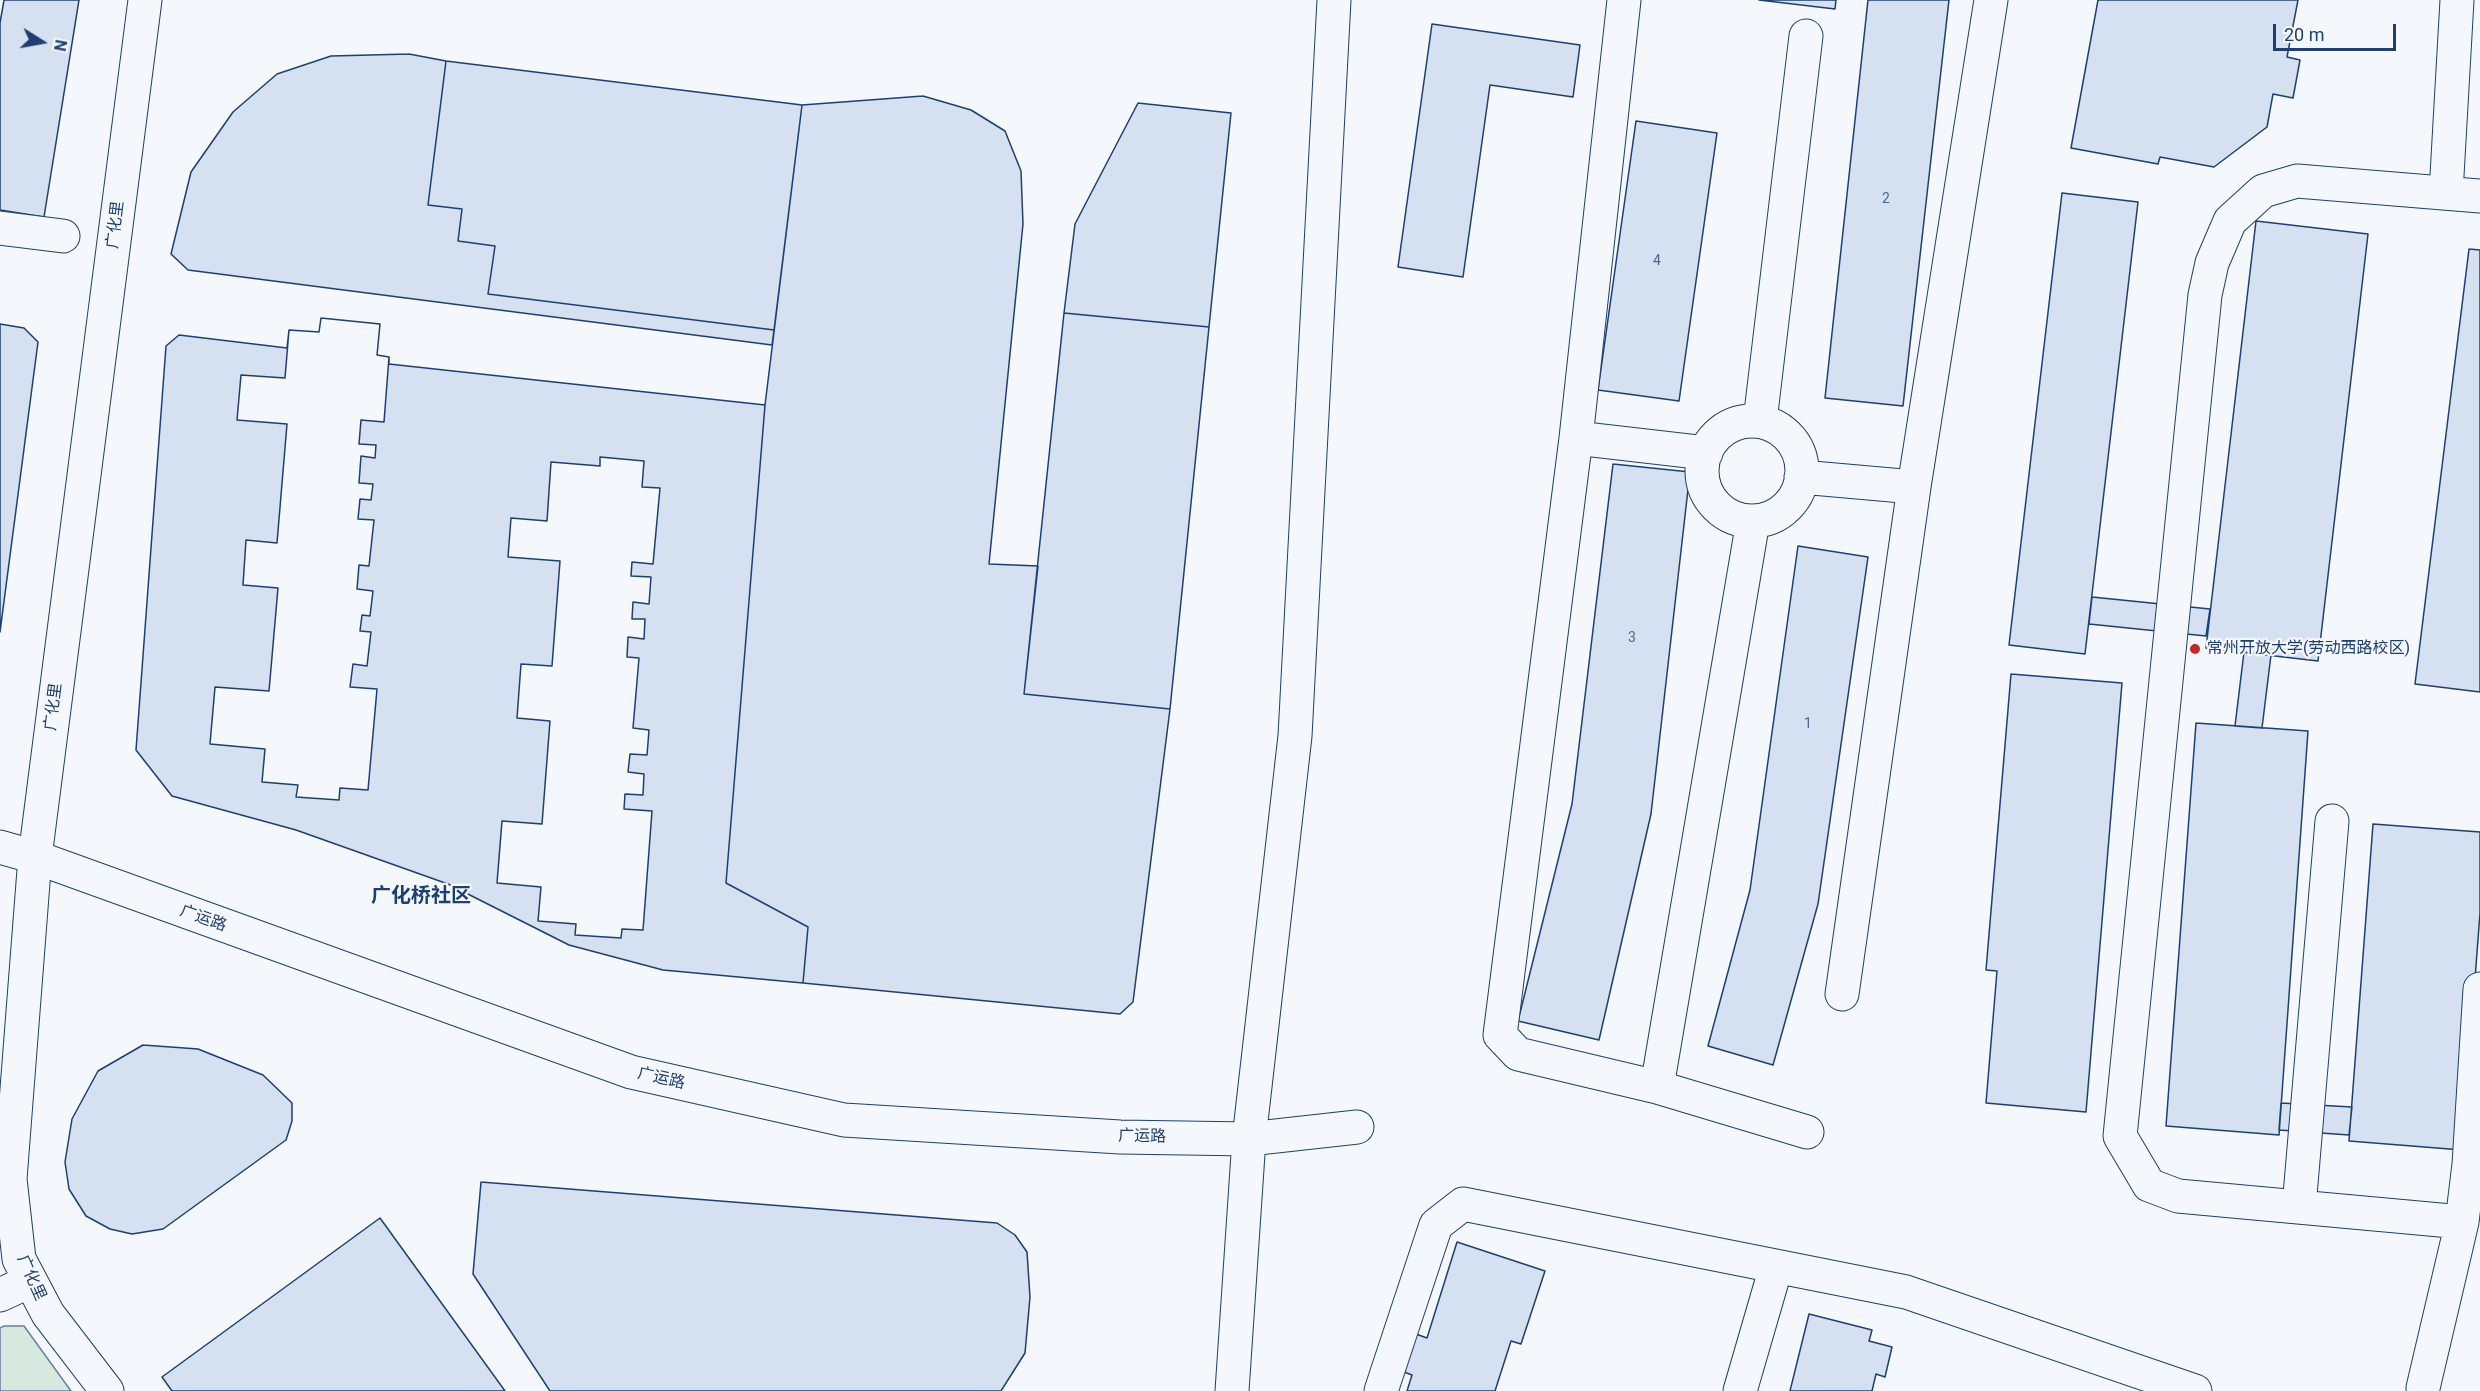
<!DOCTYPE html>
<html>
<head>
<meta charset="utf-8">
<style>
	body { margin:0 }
	#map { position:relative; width:2480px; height:1391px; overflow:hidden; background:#f4f7fb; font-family:Roboto,sans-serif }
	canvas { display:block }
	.north { position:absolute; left:12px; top:12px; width:60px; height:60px; -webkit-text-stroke:4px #f4f7fb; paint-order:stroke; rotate:101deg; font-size:16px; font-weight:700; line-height:24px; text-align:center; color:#1d3f73 }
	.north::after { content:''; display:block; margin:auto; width:21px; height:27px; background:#1d3f73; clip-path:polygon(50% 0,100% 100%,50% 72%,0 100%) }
	.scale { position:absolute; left:2273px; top:24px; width:123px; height:27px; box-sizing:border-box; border:3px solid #1d3f73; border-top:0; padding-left:8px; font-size:18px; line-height:21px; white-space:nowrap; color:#1d3f73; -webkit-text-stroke:4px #f4f7fb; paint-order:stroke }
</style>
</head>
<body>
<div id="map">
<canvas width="2480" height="1391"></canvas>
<div class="north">N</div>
<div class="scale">20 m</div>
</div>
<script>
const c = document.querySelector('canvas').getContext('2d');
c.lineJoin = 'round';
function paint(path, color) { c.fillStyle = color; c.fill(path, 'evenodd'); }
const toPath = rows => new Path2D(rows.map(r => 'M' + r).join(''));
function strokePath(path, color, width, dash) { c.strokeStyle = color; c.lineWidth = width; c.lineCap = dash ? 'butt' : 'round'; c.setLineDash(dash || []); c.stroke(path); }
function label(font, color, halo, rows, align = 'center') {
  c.font = font + ' Roboto,"Noto Sans SC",sans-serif'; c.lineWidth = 4.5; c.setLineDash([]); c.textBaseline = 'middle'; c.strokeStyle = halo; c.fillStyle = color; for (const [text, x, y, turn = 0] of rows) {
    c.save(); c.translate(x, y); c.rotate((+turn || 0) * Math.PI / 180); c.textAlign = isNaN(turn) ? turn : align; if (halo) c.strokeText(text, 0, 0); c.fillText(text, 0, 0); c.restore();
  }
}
const green = toPath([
	[4,1326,24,1326,71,1391,0,1391,0,1328,4,1326]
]);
paint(green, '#d7e8df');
strokePath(green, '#687fa3', 1.5);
const building = toPath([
	[4,0,79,0,44,217,0,210,0,23,4,0],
	[1759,0,1836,0,1835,9,1759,0],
	[1868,0,1949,0,1903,406,1825,398,1868,0],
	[2098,0,2298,0,2287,57,2300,60,2293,98,2273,94,2267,127,2214,167,2160,157,2158,164,2071,148,2098,0],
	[1432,24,1580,45,1573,97,1490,85,1463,277,1398,267,1432,24],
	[409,54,446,61,428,205,462,209,458,241,495,246,488,294,774,330,772,345,188,270,171,254,191,172,233,112,277,74,331,56,409,54],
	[446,61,802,105,774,330,488,294,495,246,458,241,462,209,428,205,446,61],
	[923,96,971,110,1005,131,1021,171,1023,224,989,564,1038,566,1024,694,1170,709,1133,1002,1120,1014,803,983,808,927,726,883,765,405,802,105,923,96],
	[1138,103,1231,113,1209,327,1064,313,1075,224,1138,103],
	[1636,121,1717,133,1679,401,1598,390,1636,121],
	[2062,193,2138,202,2085,654,2009,645,2062,193],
	[2256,221,2368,234,2318,661,2206,648,2256,221],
	[2469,249,2480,250,2480,692,2415,684,2469,249],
	[1064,313,1209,327,1170,709,1024,694,1064,313],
	[321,318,380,324,377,355,389,357,389,364,765,405,726,883,808,927,803,983,663,970,569,945,448,884,296,830,172,796,136,750,166,346,179,335,287,348,289,330,319,332,321,318],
	[321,318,380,324,377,355,389,357,384,422,361,420,359,444,376,445,375,458,361,456,359,483,373,484,371,500,360,499,358,519,374,520,369,566,359,565,357,589,373,591,370,616,362,615,360,631,371,632,367,666,353,664,350,687,377,689,368,790,340,788,339,800,296,797,298,785,262,782,265,749,210,744,215,687,269,691,278,588,243,585,246,540,277,543,287,424,237,420,241,375,285,378,289,330,319,332,321,318],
	[0,324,24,328,38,342,0,632,0,324],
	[600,457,644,461,642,487,660,488,653,564,632,562,631,576,651,577,649,604,633,602,632,619,645,619,644,639,628,637,627,657,639,658,633,728,649,730,647,755,630,754,628,772,644,774,643,795,625,794,624,809,652,811,643,930,622,929,621,938,575,935,576,924,538,921,541,887,497,883,502,821,542,824,550,721,517,718,521,664,552,666,560,561,508,557,511,518,547,521,551,462,600,466,600,457],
	[1613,464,1690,472,1651,814,1599,1040,1518,1021,1572,804,1613,464],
	[1798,546,1868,557,1818,904,1773,1065,1708,1046,1750,890,1798,546],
	[2092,597,2210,609,2206,636,2089,624,2092,597],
	[2244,652,2271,655,2262,728,2235,726,2244,652],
	[2011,674,2122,683,2086,1112,1986,1103,1997,971,1986,970,2011,674],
	[2196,723,2308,731,2279,1135,2166,1126,2196,723],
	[2373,824,2480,832,2480,913,2462,1150,2349,1141,2373,824],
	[143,1045,198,1049,263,1075,292,1103,292,1121,286,1140,163,1229,132,1234,110,1229,86,1216,69,1189,65,1162,72,1119,98,1071,143,1045],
	[2281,1103,2352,1107,2349,1135,2279,1130,2281,1103],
	[481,1182,997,1223,1015,1235,1027,1252,1030,1297,1025,1353,1001,1391,550,1391,473,1274,481,1182],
	[380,1218,505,1391,172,1391,162,1377,380,1218],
	[1457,1242,1545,1271,1521,1344,1511,1341,1495,1391,1407,1391,1412,1375,1404,1372,1416,1334,1427,1338,1457,1242],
	[1809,1314,1872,1330,1869,1341,1892,1347,1885,1377,1876,1374,1872,1391,1790,1391,1809,1314]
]);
paint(building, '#d5e0f0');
strokePath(building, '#1d3f73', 1.5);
const minor = toPath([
	[1624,0,1576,438,1500,1035,1518,1054,1657,1087,1807,1132],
	[2446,193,2457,0],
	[0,228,63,236],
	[1760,421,1806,36],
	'1702 471a50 50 0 1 1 100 0a50 50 0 1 1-100 0Z',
	[1576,438,1706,453],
	[1801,477,1914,487],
	[0,847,35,857,631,1072,844,1120,1120,1137,1249,1139,1357,1127],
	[1842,994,1914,487,1991,0],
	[1657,1087,1753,521],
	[2299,1207,2332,821],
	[2462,1222,2178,1196,2149,1185,2120,1136,2205,295,2212,263,2230,221,2263,191,2297,181,2480,196],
	[0,1295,30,1281],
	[2423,1388,2462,1222,2469,1164,2480,989],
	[107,1391,48,1314,19,1259,10,1179,35,857,145,0],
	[1232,1391,1249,1139,1295,736,1334,0],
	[1381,1391,1436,1225,1463,1204,1906,1292,2195,1391],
	[1740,1391,1776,1267]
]);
strokePath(minor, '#1d3f73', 35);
strokePath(minor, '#f4f7fb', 33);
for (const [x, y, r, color] of [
	[2195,649,6,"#c62828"]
]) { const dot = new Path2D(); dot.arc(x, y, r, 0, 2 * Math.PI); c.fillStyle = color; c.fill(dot); strokePath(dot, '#f4f7fb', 2); }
label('14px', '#4b6792', null, [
	["2",1886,199],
	["4",1657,261],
	["3",1632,638],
	["1",1808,724]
]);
label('16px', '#1d3f73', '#f4f7fb', [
	["广化里",116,225,-83],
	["广化里",54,707,-83],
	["广运路",203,919,20],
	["广运路",661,1079,13],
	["广运路",1142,1137,1],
	["广化里",31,1278,66]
]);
label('16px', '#1d3f73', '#f4f7fb', [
	["常州开放大学(劳动西路校区)",2207,649]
], 'left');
label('bold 20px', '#1d3f73', '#f4f7fb', [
	["广化桥社区",421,897]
]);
</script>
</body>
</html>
